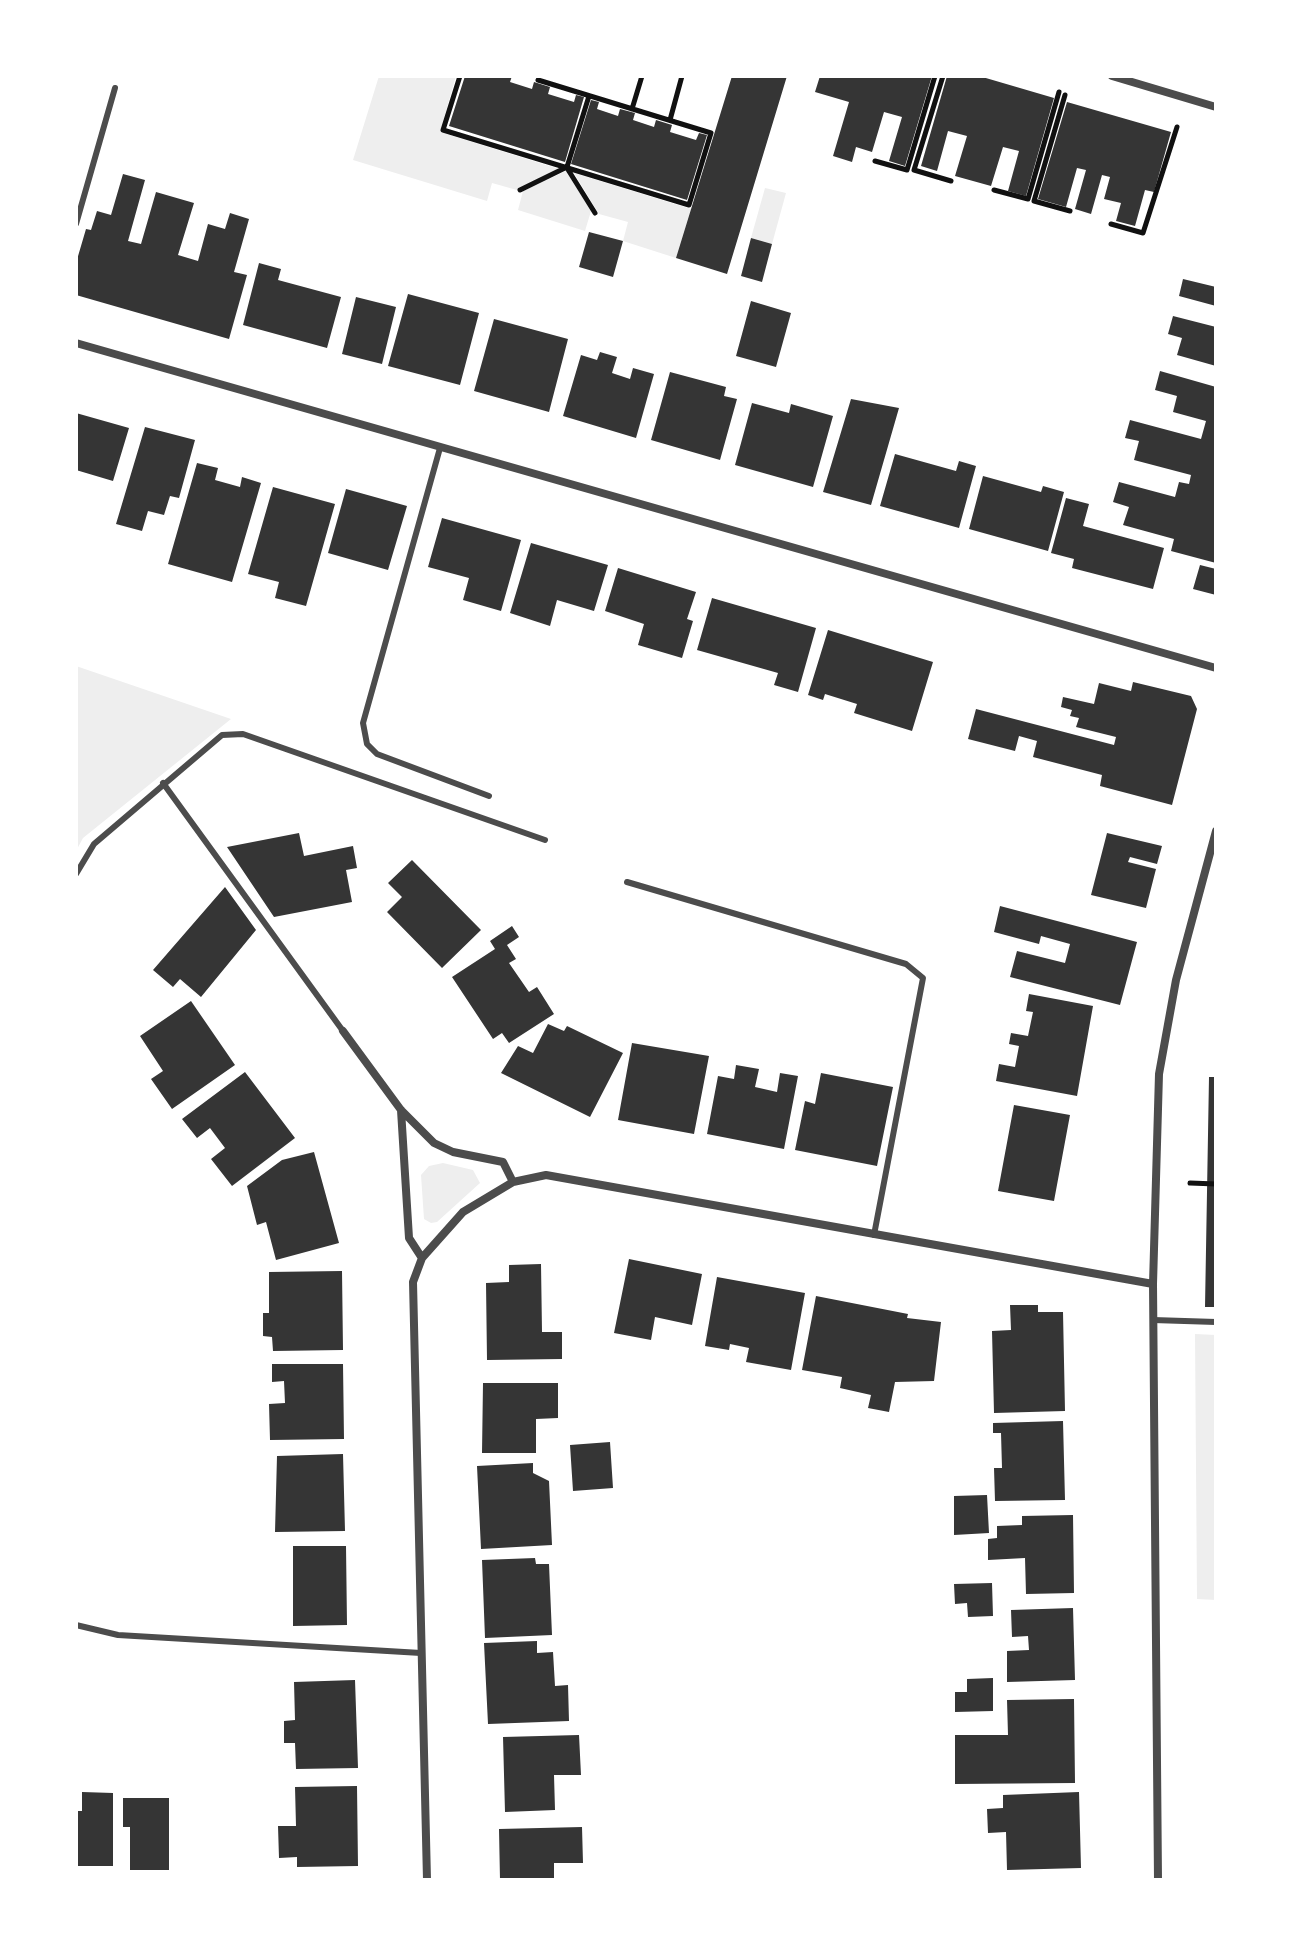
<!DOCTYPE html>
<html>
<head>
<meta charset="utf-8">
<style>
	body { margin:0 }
	#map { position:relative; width:1292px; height:1956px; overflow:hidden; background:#fff; font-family:"Roboto Condensed",sans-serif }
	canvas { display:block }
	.frame { position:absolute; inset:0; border:78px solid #fff; pointer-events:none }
</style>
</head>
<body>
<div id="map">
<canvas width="1292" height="1956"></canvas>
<div class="frame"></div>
</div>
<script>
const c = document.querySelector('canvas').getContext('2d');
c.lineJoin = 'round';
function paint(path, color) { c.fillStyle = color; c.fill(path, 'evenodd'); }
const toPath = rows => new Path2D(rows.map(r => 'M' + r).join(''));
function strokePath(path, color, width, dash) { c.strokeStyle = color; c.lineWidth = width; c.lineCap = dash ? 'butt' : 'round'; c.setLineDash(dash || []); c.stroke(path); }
paint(toPath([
	[379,76,456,76,440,132,559,169,517,190,492,183,487,201,353,160],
	[566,171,591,211,585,231,518,210,523,191],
	[574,173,691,209,676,258,623,241,628,222,599,214],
	[765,188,786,193,772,244,751,238],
	[76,666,231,719,83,838,76,851],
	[443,1163,473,1170,480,1183,437,1222,431,1223,424,1219,421,1175,429,1166],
	[1195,1334,1216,1335,1216,1600,1197,1599]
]), '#eee');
paint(toPath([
	[465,76,512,76,510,82,532,89,534,82,550,87,548,94,574,102,576,95,584,97,565,162,449,126],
	[732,76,787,76,727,274,676,258],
	[820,76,932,76,905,166,889,161,902,117,884,112,872,152,856,147,852,162,833,156,849,102,815,92],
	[947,76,979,76,1054,98,1026,196,1008,191,1019,151,1003,147,991,186,955,176,967,136,948,131,937,171,921,166],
	[591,100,599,102,597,109,618,116,620,109,635,113,633,120,654,127,656,120,672,125,670,132,696,140,699,133,707,135,687,200,571,164],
	[1067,102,1171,132,1154,192,1145,190,1135,226,1116,221,1121,203,1104,199,1110,177,1102,175,1091,214,1075,209,1086,170,1077,168,1066,207,1038,199],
	[123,174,145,180,128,241,141,244,156,192,194,203,178,255,198,261,208,224,225,229,230,213,249,219,234,272,247,275,229,339,76,295,76,263,86,229,91,230,97,211,111,215],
	[589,232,623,241,613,277,579,267],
	[751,238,772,244,762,282,741,276],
	[259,263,281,269,278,280,341,297,327,348,243,325],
	[1183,279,1216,287,1216,306,1179,296],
	[408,294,479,313,460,385,388,366],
	[356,297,396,307,382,364,342,354],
	[751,301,791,313,776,367,736,356],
	[1173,316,1216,327,1216,366,1177,355,1182,338,1168,334],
	[494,319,568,339,549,412,474,391],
	[600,352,617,357,612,373,630,379,633,368,654,374,636,438,563,416,581,355,597,360],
	[1160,371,1216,387,1216,563,1171,551,1174,539,1123,525,1129,507,1113,502,1119,482,1175,497,1179,482,1189,484,1191,475,1134,460,1139,441,1125,438,1130,420,1201,439,1206,421,1173,412,1177,396,1155,390],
	[670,372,726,387,724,396,737,399,720,460,651,440],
	[851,399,899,408,871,505,823,492],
	[752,403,789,413,791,404,833,416,813,487,735,465],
	[76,413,129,428,113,481,76,470],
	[145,427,195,440,179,498,170,496,164,515,148,511,142,531,116,524],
	[895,454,956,471,959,461,976,466,959,528,880,506],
	[197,463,218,468,215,480,240,487,242,477,261,483,232,582,168,564],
	[983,476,1041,492,1043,486,1064,492,1048,551,969,529],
	[273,487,335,504,306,606,275,598,279,582,248,574],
	[346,489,407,506,388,570,328,553],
	[1066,498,1089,504,1083,526,1164,548,1153,589,1072,568,1074,559,1051,553],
	[442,518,521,540,501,611,463,600,469,578,428,567],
	[531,543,608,565,594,611,557,600,550,626,510,613],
	[1200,565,1216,569,1216,595,1193,589],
	[618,568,696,592,687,619,693,621,682,658,638,645,644,624,605,611],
	[712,598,816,628,798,692,774,685,778,673,697,650],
	[828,630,933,662,912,731,854,713,857,704,825,694,823,700,808,695],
	[1133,682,1191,696,1197,709,1172,805,1100,786,1102,775,1033,757,1037,741,1019,736,1015,751,968,739,976,709,1114,745,1116,737,1076,727,1079,718,1070,716,1072,710,1061,707,1063,697,1094,704,1099,683,1131,691],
	[299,833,304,856,353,846,357,868,346,870,352,902,274,917,227,847],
	[1107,833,1162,846,1157,864,1130,857,1128,862,1156,869,1146,908,1091,895],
	[412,860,481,930,442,968,387,912,402,897,388,883],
	[225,887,256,930,201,997,180,979,173,987,153,970],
	[1000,906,1137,942,1120,1005,1010,977,1017,951,1065,963,1070,944,1041,936,1039,944,994,932],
	[512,926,519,937,507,945,516,959,509,963,529,992,537,987,554,1014,509,1043,502,1033,493,1039,452,977,495,949,490,941],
	[1029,994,1093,1006,1077,1096,996,1081,999,1064,1015,1067,1019,1046,1009,1044,1011,1033,1028,1036,1033,1012,1026,1011],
	[191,1001,235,1065,172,1109,151,1079,163,1071,140,1036],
	[548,1024,564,1031,567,1026,623,1053,590,1117,501,1073,518,1046,533,1053],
	[632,1043,709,1056,694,1134,618,1120],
	[736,1065,759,1069,755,1087,777,1092,780,1073,798,1076,784,1149,707,1134,718,1076,734,1079],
	[245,1072,295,1138,232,1186,211,1159,225,1148,210,1128,197,1138,182,1119],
	[821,1073,893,1087,877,1166,795,1150,805,1101,815,1104],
	[1209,1077,1216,1077,1216,1307,1205,1307],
	[1014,1105,1070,1115,1054,1201,998,1191],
	[314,1152,339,1243,276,1260,266,1222,257,1225,247,1186,282,1160],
	[629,1259,702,1274,692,1325,655,1317,651,1340,614,1333],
	[541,1264,542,1332,562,1332,562,1359,487,1360,486,1283,509,1282,509,1265],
	[342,1271,343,1350,273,1351,272,1337,263,1336,263,1313,269,1313,269,1272],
	[717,1277,805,1293,791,1370,746,1362,749,1348,730,1344,729,1350,705,1346],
	[816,1296,908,1314,907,1318,941,1322,934,1381,895,1382,889,1412,868,1408,871,1395,840,1388,842,1377,802,1370],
	[1010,1305,1038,1305,1038,1312,1063,1312,1065,1411,994,1413,992,1331,1011,1330],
	[272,1364,343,1364,344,1439,270,1440,269,1404,285,1403,284,1381,272,1382],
	[483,1383,558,1383,558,1418,536,1419,536,1453,482,1453],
	[1063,1421,1065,1500,995,1501,994,1468,1002,1468,1001,1433,993,1433,993,1423],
	[610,1442,613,1488,573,1491,570,1445],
	[343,1454,345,1531,275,1532,277,1456],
	[533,1463,533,1473,549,1481,552,1545,481,1549,477,1466],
	[987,1495,989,1533,954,1535,954,1496],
	[1073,1515,1074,1593,1026,1594,1025,1558,988,1560,988,1539,997,1538,997,1526,1022,1525,1022,1516],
	[293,1546,346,1546,347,1625,293,1626],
	[535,1558,536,1564,549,1564,552,1635,485,1638,482,1560],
	[992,1583,993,1616,968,1617,967,1603,955,1604,954,1584],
	[1073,1608,1075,1680,1007,1682,1007,1651,1029,1650,1028,1636,1012,1637,1011,1610],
	[537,1641,537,1653,553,1652,555,1686,568,1685,569,1721,488,1724,484,1643],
	[993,1678,993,1711,955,1712,955,1692,967,1692,967,1679],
	[355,1680,358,1768,296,1769,295,1743,284,1743,284,1721,295,1720,294,1682],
	[1074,1699,1075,1783,955,1784,955,1735,1008,1735,1007,1700],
	[579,1735,581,1775,554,1775,555,1810,505,1812,503,1737],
	[357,1786,358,1866,297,1867,297,1857,279,1858,278,1826,296,1826,295,1787],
	[82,1792,113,1793,113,1866,76,1866,76,1811,82,1811],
	[1079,1792,1081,1868,1007,1870,1006,1832,988,1833,987,1809,1003,1808,1003,1795],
	[123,1798,169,1798,169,1870,130,1870,130,1827,123,1827],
	[582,1827,583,1863,554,1863,554,1880,500,1880,499,1829]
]), '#353535');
strokePath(toPath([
	[460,76,443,130,689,205,711,133,538,80],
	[943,76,914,170,951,181],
	[1065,95,1034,201,1070,211],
	[632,109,642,76],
	[670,120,682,76],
	[875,161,907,170,935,76],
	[567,168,595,213],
	[520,190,567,167,589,96],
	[994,190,1028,199,1059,92],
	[1111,224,1143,233,1177,127],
	[1190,1183,1216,1184]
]), '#111', 5);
strokePath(toPath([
	[76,224,115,88],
	[440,448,363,723,367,744,377,754,489,796],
	[163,783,343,1031],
	[76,874,94,844,222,735,243,734,545,840],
	[627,882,906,964,923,978,874,1235],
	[1153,1320,1216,1322],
	[76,1625,118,1635,421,1653]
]), '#4c4c4c', 6);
strokePath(toPath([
	[1112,76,1216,107],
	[76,343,1216,668],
	[343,1031,401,1110,434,1143,453,1152,503,1162,513,1182],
	[401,1110,409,1238,422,1258],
	[427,1880,413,1282,422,1258,463,1212,513,1182,546,1175,1153,1284],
	[1158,1880,1153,1284,1159,1074,1176,980,1216,831]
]), '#4c4c4c', 8);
</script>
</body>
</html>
